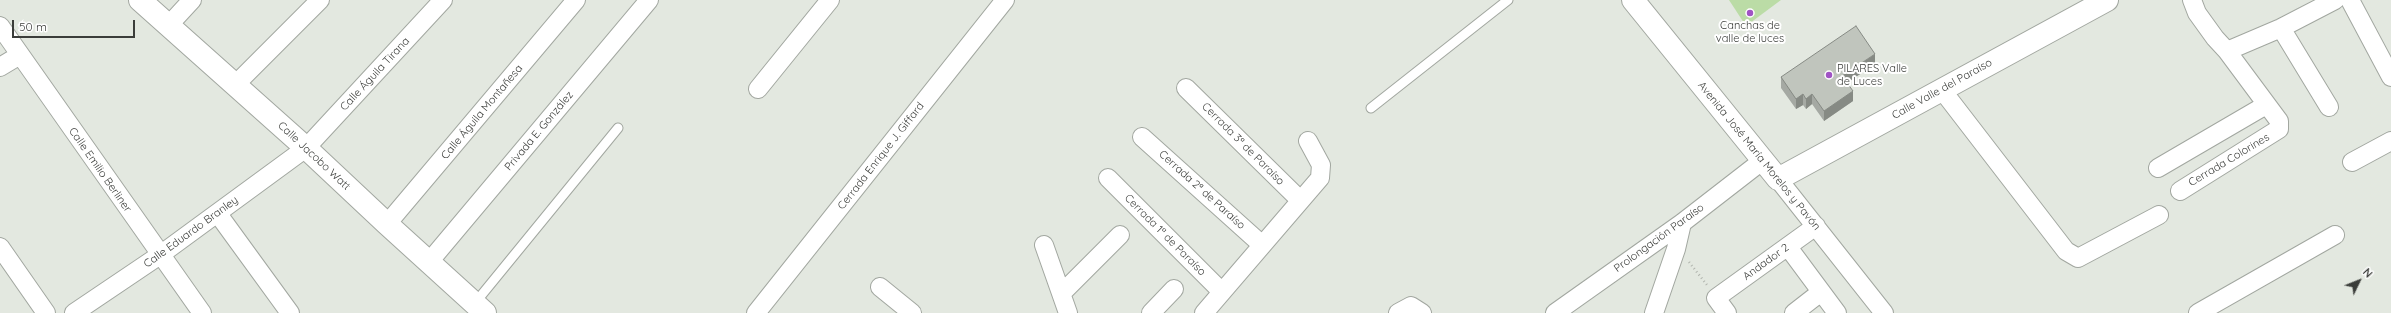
<!DOCTYPE html>
<html>
<head>
<meta charset="utf-8">
<style>
	body { margin:0 }
	#map { position:relative; width:2391px; height:313px; overflow:hidden; background:#e3e8e0; font-family:Quicksand,sans-serif }
	canvas { display:block }
	.north { position:absolute; left:2339px; top:261px; width:40px; height:40px; -webkit-text-stroke:3px #fff; paint-order:stroke; rotate:47deg; font-size:11px; font-weight:700; line-height:16px; text-align:center; color:#3b3d3a }
	.north::after { content:''; display:block; margin:auto; width:14px; height:18px; background:#3b3d3a; clip-path:polygon(50% 0,100% 100%,50% 72%,0 100%) }
	.scale { position:absolute; left:12px; top:20px; width:123px; height:18px; box-sizing:border-box; border:2px solid #3b3d3a; border-top:0; padding-left:5px; font-size:12px; line-height:14px; white-space:nowrap; color:#3b3d3a; -webkit-text-stroke:3px #fff; paint-order:stroke }
</style>
</head>
<body>
<div id="map">
<canvas width="2391" height="313"></canvas>
<div class="north">N</div>
<div class="scale">50 m</div>
</div>
<script>
const c = document.querySelector('canvas').getContext('2d');
c.lineJoin = 'round';
function paint(path, color) { c.fillStyle = color; c.fill(path, 'evenodd'); }
const toPath = rows => new Path2D(rows.map(r => 'M' + r).join(''));
function strokePath(path, color, width, dash) { c.strokeStyle = color; c.lineWidth = width; c.lineCap = dash ? 'butt' : 'round'; c.setLineDash(dash || []); c.stroke(path); }
function label(font, color, halo, rows, align = 'center') {
  c.font = font + ' Quicksand,sans-serif'; c.lineWidth = 4; c.setLineDash([]); c.textBaseline = 'middle'; c.strokeStyle = halo; c.fillStyle = color; for (const [text, x, y, turn = 0] of rows) {
    c.save(); c.translate(x, y); c.rotate((+turn || 0) * Math.PI / 180); c.textAlign = isNaN(turn) ? turn : align; if (halo) c.strokeText(text, 0, 0); c.fillText(text, 0, 0); c.restore();
  }
}
paint(toPath([
	[1729,0,1781,0,1746,26]
]), '#bbdca6');
const lane = toPath([
	[1371,108,1508,0],
	[475,303,618,128]
]);
const street = toPath([
	[2350,0,2391,77],
	[0,26,202,313],
	[168,26,192,0],
	[2281,28,2329,107],
	[2227,51,2281,28,2335,0],
	[0,67,20,55],
	[235,85,320,0],
	[1186,88,1300,200],
	[758,89,830,0],
	[1942,90,2066,251,2078,258,2159,215],
	[1142,137,1261,244],
	[2352,162,2391,141],
	[2158,168,2266,105],
	[1108,178,1222,292],
	[1778,179,1884,313],
	[2180,191,2279,129,2279,121,2227,51,2215,38,2197,13,2192,0],
	[218,214,290,313],
	[387,224,576,0],
	[1044,245,1068,313],
	[0,247,46,313],
	[1788,247,1837,313],
	[429,262,649,0],
	[880,287,912,313],
	[1062,293,1120,235],
	[74,313,160,255,306,148,443,0],
	[756,313,1005,0],
	[1151,313,1174,289],
	[1204,313,1320,178,1321,165,1308,141],
	[1398,313,1411,306,1422,313],
	[1555,313,1682,223,1762,161],
	[1654,313,1676,249,1682,223],
	[1727,313,1716,298,1816,226],
	[1794,313,1821,292],
	[2198,313,2335,235]
]);
const secondary = toPath([
	[140,0,306,148,387,224,485,313],
	[1633,0,1778,179,2107,0]
]);
strokePath(lane, '#a2a7a0', 11);
strokePath(street, '#a2a7a0', 20);
strokePath(secondary, '#a2a7a0', 24);
strokePath(toPath([
	[1689,262,1707,285]
]), '#b0b4ad', 2.5, [1, 3]);
strokePath(lane, '#fff', 9);
strokePath(street, '#fff', 18);
strokePath(secondary, '#fff', 22);
paint(toPath([
	[1875,64,1847,83,1853,101,1824,121,1812,104,1806,109,1803,105,1796,109,1781,88,1781,77]
]), '#a5a9a3');
paint(toPath([
	[1875,54,1875,64,1842,86,1842,76],
	[1853,91,1853,101,1824,121,1824,111],
	[1803,94,1803,105,1796,109,1796,99],
	[1812,94,1812,104,1806,109,1806,99]
]), '#868a84');
const building = toPath([
	[1856,26,1875,54,1842,76,1853,91,1824,111,1812,94,1806,99,1803,94,1796,99,1781,77,1856,26]
]);
paint(building, '#c0c5bd');
strokePath(building, '#868a84', 1);
for (const [x, y, r, color] of [
	[1750,13,4,"#a053c4"],
	[1829,75,4,"#a053c4"]
]) { const dot = new Path2D(); dot.arc(x, y, r, 0, 2 * Math.PI); c.fillStyle = color; c.fill(dot); strokePath(dot, '#fff', 1.5); }
label('11px', '#3b3d3a', '#fff', [
	["Canchas de",1750,26],
	["valle de luces",1750,39],
	["PILARES Valle",1837,69,"left"],
	["de Luces",1837,82,"left"]
]);
label('11px', '#3b3d3a', '#fff', [
	["Calle Águila Tirana",375,74,-47],
	["Calle Valle del Paraíso",1942,89,-29],
	["Calle Águila Montañesa",482,112,-50],
	["Privada E. González",539,131,-50],
	["Cerrada 3ª de Paraíso",1243,144,45],
	["Calle Jacobo Watt",314,156,43],
	["Cerrada Enrique J. Giffard",881,156,-52],
	["Avenida José María Morelos y Pavón",1759,156,51],
	["Cerrada Colorines",2229,160,-31],
	["Calle Emilio Berliner",100,170,55],
	["Cerrada 2ª de Paraíso",1202,190,42],
	["Calle Eduardo Branley",191,232,-36],
	["Cerrada 1ª de Paraíso",1165,235,45],
	["Prolongación Paraíso",1659,238,-36],
	["Andador 2",1766,262,-36]
]);
</script>
</body>
</html>
